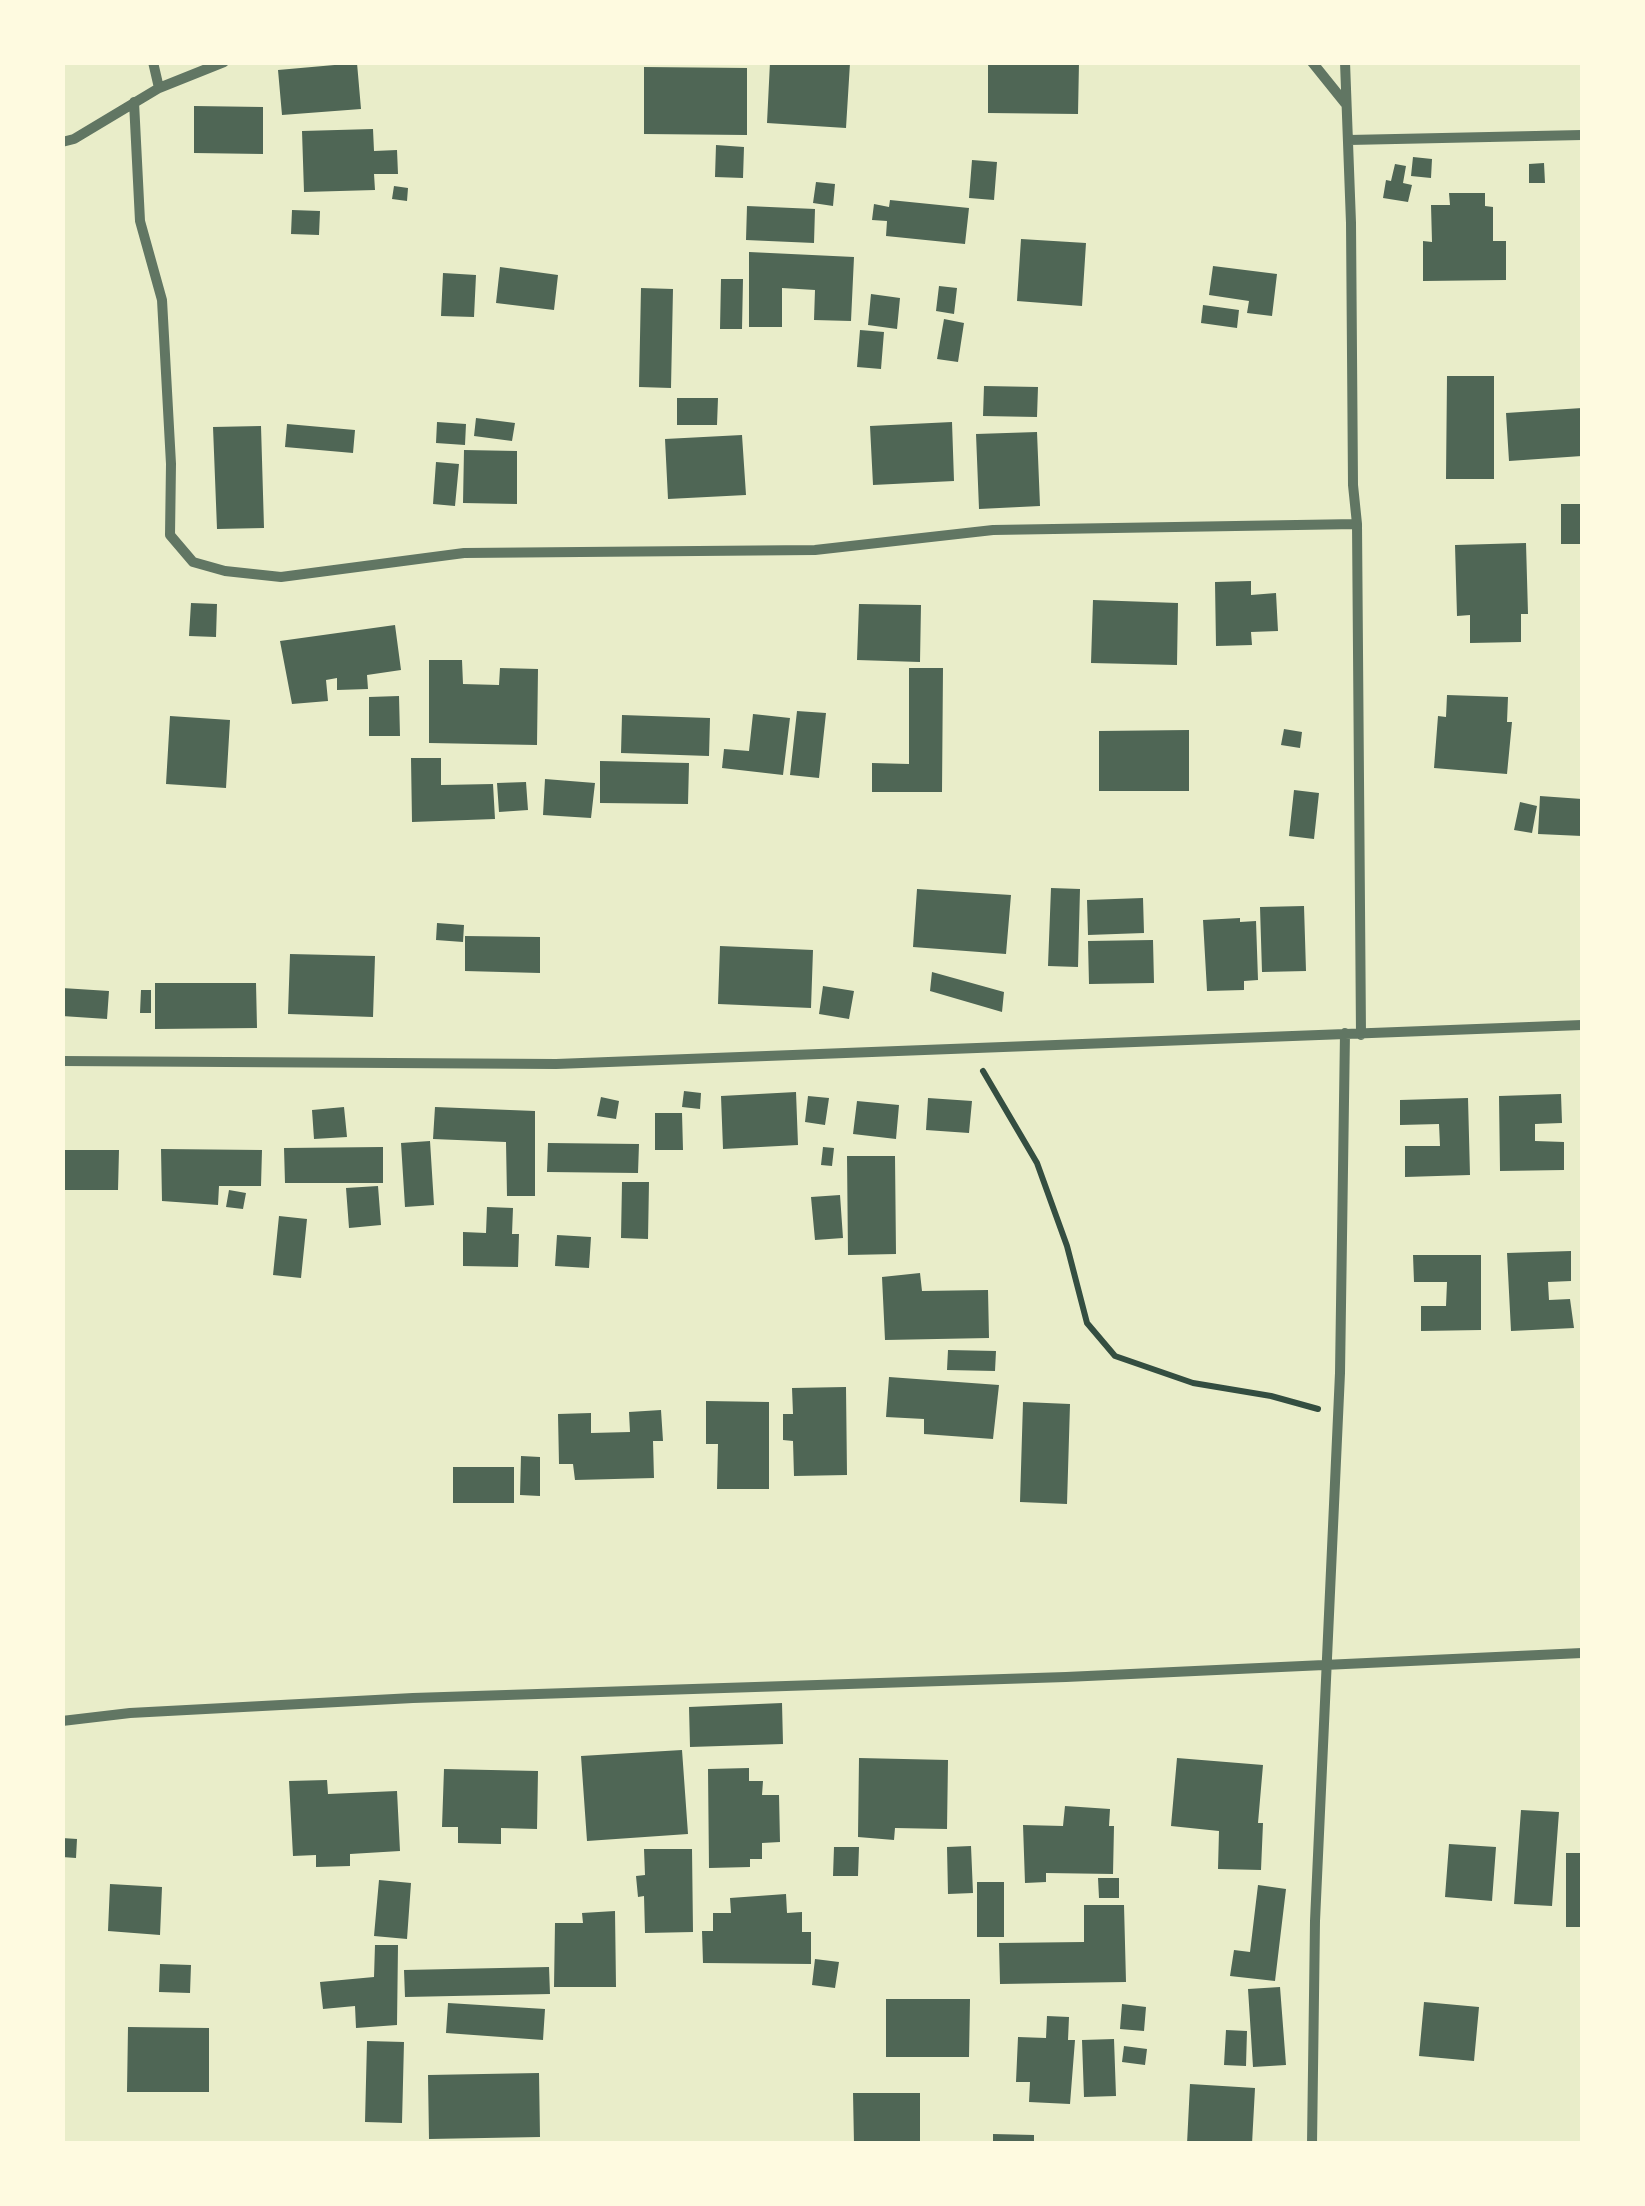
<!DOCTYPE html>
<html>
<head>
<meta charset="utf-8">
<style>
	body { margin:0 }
	#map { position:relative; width:1645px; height:2206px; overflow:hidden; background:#e9edc9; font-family:Quicksand,sans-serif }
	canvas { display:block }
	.frame { position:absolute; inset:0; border:65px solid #fefae0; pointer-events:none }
</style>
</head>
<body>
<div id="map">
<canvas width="1645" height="2206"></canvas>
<div class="frame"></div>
</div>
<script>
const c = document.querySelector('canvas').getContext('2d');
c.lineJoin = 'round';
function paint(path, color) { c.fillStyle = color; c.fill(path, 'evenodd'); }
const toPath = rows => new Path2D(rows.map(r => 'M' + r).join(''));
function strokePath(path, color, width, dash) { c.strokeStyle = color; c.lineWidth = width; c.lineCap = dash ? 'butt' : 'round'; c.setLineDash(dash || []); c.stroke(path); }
paint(toPath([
	[770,62,850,63,846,128,767,123],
	[988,62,1079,62,1078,114,988,113],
	[357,63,361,109,282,115,278,70],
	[644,67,747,68,747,135,644,134],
	[194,106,263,107,263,154,194,153],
	[373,129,374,151,397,150,398,174,374,174,375,190,304,192,302,131],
	[716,145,744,147,743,178,715,177],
	[1413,157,1432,159,1431,178,1411,176],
	[972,160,997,162,994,200,969,198],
	[1544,163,1545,183,1529,183,1529,164],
	[1395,164,1406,166,1403,183,1412,185,1408,202,1383,198,1386,180,1391,181],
	[816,182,835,184,833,206,813,203],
	[394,186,408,188,407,201,392,199],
	[1449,193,1485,193,1485,206,1493,207,1493,241,1506,241,1506,280,1423,281,1423,241,1432,242,1431,205,1450,205],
	[890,200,969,208,965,244,886,236,887,221,872,220,874,204,889,207],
	[747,206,815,209,814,243,746,240],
	[292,210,320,211,319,235,291,234],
	[1021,239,1086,243,1082,306,1017,301],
	[749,252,854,257,851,321,814,320,815,290,782,288,782,327,749,327],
	[1213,266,1277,274,1272,316,1247,313,1249,301,1209,295],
	[500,267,558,275,554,310,496,303],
	[443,273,476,275,474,317,441,316],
	[721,279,743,279,742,329,720,329],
	[939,286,957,288,954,314,936,311],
	[641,288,673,289,671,388,639,387],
	[871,294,900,298,897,329,868,325],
	[1203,305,1239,310,1237,328,1201,323],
	[944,319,964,323,958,362,937,359],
	[860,330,884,332,881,369,857,367],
	[1447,376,1494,376,1494,479,1446,479],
	[984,386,1038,387,1037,417,983,416],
	[677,398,718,398,717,425,677,425],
	[1582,408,1582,456,1509,461,1506,413],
	[476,418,515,423,512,441,474,436],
	[437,422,466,424,465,445,436,443],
	[952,422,954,481,873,485,870,426],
	[287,424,355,430,353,453,285,447],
	[261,426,264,528,217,529,213,427],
	[1037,432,1040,506,979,509,976,434],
	[742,435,746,495,668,499,665,439],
	[464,450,517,451,517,504,463,503],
	[436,462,459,464,455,506,433,504],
	[1561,504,1582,504,1582,544,1561,544],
	[1526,543,1528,614,1521,614,1521,642,1470,643,1470,615,1457,616,1455,545],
	[1251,581,1251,595,1276,593,1278,631,1251,632,1252,645,1216,646,1215,582],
	[1093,600,1178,603,1177,665,1091,663],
	[191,603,217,604,216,637,189,636],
	[859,604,921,605,920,662,857,660],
	[395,625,401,670,367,675,368,689,337,690,337,678,326,680,328,701,292,704,280,641],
	[429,660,462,660,463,684,499,685,500,668,538,669,537,745,429,743],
	[909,668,943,668,942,792,872,792,872,763,909,764],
	[1447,695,1508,697,1507,722,1512,722,1507,774,1434,768,1438,716,1446,717],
	[399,696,400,736,369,736,369,697],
	[797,711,826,713,819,778,790,775],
	[753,714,790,718,783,775,722,768,724,749,749,751],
	[622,715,710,718,709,756,621,753],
	[170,716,230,720,226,788,166,784],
	[1284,729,1302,732,1300,748,1281,745],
	[1189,730,1189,791,1099,791,1099,731],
	[411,758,441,758,441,785,493,784,495,819,412,822],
	[600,761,689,763,688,804,600,803],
	[545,779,595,783,591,818,543,815],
	[526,782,528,810,499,812,497,783],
	[1294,790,1319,793,1314,839,1289,836],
	[1540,796,1582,799,1582,836,1538,834],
	[1520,802,1537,806,1532,833,1514,830],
	[1051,888,1080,889,1078,967,1048,966],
	[917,889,1011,895,1006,954,913,947],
	[1143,898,1144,933,1088,935,1087,900],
	[1304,906,1306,971,1262,972,1260,907],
	[1240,918,1240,922,1256,921,1258,980,1244,981,1244,990,1207,991,1203,920],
	[437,923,464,925,463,942,436,940],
	[465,936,540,937,540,973,465,971],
	[1153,940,1154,983,1089,984,1088,941],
	[720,946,813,950,811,1008,718,1004],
	[290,954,375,956,373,1017,288,1014],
	[932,972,1004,992,1002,1012,930,991],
	[155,983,256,983,257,1028,155,1029],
	[823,986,854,991,849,1019,819,1014],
	[62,988,109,991,107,1019,62,1016],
	[141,990,151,990,151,1013,140,1013],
	[684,1091,701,1093,700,1109,682,1107],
	[796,1092,798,1145,723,1149,721,1096],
	[1561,1094,1562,1123,1535,1124,1535,1141,1564,1142,1564,1170,1500,1171,1499,1096],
	[808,1096,829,1098,825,1125,805,1122],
	[601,1097,619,1101,616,1119,597,1116],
	[928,1098,972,1101,969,1133,926,1130],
	[1468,1098,1470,1175,1405,1177,1405,1146,1440,1146,1439,1124,1400,1125,1400,1100],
	[857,1101,899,1105,896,1139,853,1134],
	[344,1107,347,1137,314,1139,312,1110],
	[435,1107,535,1111,535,1196,507,1196,506,1142,433,1139],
	[655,1113,682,1113,683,1150,655,1150],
	[430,1141,434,1205,405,1207,401,1143],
	[548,1143,639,1144,638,1173,547,1172],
	[383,1147,383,1183,285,1183,284,1148],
	[823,1147,834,1148,832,1166,821,1165],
	[161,1149,262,1150,261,1186,219,1186,218,1205,162,1201],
	[62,1150,119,1150,118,1190,62,1190],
	[847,1156,895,1156,896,1254,848,1255],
	[622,1182,649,1182,648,1239,621,1238],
	[378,1186,381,1225,349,1228,346,1188],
	[229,1190,246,1193,243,1209,226,1207],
	[840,1195,843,1238,815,1240,811,1197],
	[487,1207,513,1208,512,1234,519,1234,518,1267,463,1266,463,1232,486,1233],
	[279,1216,307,1219,301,1278,273,1275],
	[557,1235,591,1237,589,1268,555,1266],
	[1571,1251,1571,1281,1548,1282,1549,1300,1570,1299,1574,1328,1511,1331,1507,1253],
	[1413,1255,1481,1255,1481,1330,1421,1331,1421,1306,1446,1306,1447,1282,1414,1282],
	[920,1273,922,1291,988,1290,989,1338,885,1340,882,1277],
	[948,1350,996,1351,995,1371,947,1370],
	[889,1377,999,1385,993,1439,924,1434,924,1419,886,1417],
	[846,1387,847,1475,794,1476,793,1441,783,1440,783,1414,793,1414,792,1388],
	[706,1401,769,1402,769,1489,717,1489,718,1444,706,1444],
	[1023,1402,1070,1404,1067,1504,1020,1502],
	[661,1410,663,1441,653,1441,654,1478,575,1480,573,1464,559,1464,558,1414,591,1413,591,1433,630,1432,629,1412],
	[521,1456,540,1457,540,1496,520,1495],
	[453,1467,514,1467,514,1503,453,1503],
	[782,1703,783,1744,690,1747,689,1707],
	[682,1750,688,1834,587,1841,581,1756],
	[859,1758,948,1760,947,1829,895,1828,894,1840,858,1837],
	[1177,1758,1263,1765,1258,1823,1263,1823,1261,1870,1218,1869,1219,1831,1171,1826],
	[749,1768,749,1781,763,1781,762,1795,779,1795,780,1842,762,1843,762,1859,750,1859,750,1867,709,1868,708,1769],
	[444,1769,538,1771,537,1829,501,1828,501,1844,458,1843,458,1827,442,1827],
	[327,1780,328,1794,397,1791,400,1851,350,1854,350,1866,316,1867,316,1855,293,1856,289,1781],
	[1065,1806,1110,1809,1109,1826,1114,1826,1113,1874,1046,1873,1046,1882,1025,1883,1023,1825,1063,1826],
	[1521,1810,1559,1812,1552,1906,1514,1904],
	[62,1838,77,1839,76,1858,62,1857],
	[1449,1844,1496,1847,1492,1901,1445,1897],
	[971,1846,973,1893,948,1894,947,1847],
	[834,1847,859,1847,858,1876,833,1876],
	[644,1849,692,1849,693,1932,645,1933,644,1896,638,1897,636,1876,645,1875],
	[1566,1853,1582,1853,1582,1927,1566,1927],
	[1098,1878,1119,1878,1119,1898,1099,1898],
	[379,1880,411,1883,407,1939,374,1936],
	[977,1882,1004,1882,1004,1937,977,1937],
	[110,1884,162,1887,160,1935,108,1931],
	[1258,1885,1286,1889,1275,1981,1230,1976,1234,1950,1250,1952],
	[786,1894,787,1913,802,1912,802,1932,811,1932,811,1964,703,1963,702,1931,713,1931,713,1913,731,1913,730,1898],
	[1084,1905,1124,1905,1126,1982,1000,1984,999,1943,1084,1942],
	[615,1911,616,1987,554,1987,555,1923,583,1923,582,1913],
	[375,1945,398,1945,397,2025,356,2028,355,2006,323,2009,320,1982,374,1977],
	[815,1959,839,1962,835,1988,812,1985],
	[160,1964,191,1965,190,1993,159,1992],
	[549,1967,550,1994,405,1997,404,1970],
	[1280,1987,1286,2065,1253,2067,1248,1989],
	[886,1999,970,1999,969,2057,886,2057],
	[1424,2002,1479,2007,1474,2061,1419,2056],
	[448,2003,545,2009,543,2040,446,2033],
	[1122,2004,1146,2007,1144,2031,1120,2029],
	[1047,2016,1069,2017,1068,2040,1075,2040,1070,2104,1029,2102,1030,2082,1016,2082,1018,2037,1046,2038],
	[128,2027,209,2028,209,2092,127,2092],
	[1226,2030,1247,2031,1246,2066,1224,2065],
	[1114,2039,1116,2096,1084,2097,1082,2040],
	[367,2041,404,2042,402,2123,365,2122],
	[1124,2046,1147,2049,1145,2065,1122,2062],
	[539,2073,540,2137,429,2139,428,2075],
	[1190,2084,1255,2088,1252,2144,1187,2144],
	[853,2093,920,2093,920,2144,854,2144],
	[993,2134,1034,2135,1034,2144,993,2144]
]), '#4f6655');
strokePath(toPath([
	[983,1071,1037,1163,1067,1246,1087,1323,1115,1356,1193,1383,1271,1396,1318,1409]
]), '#344e41', 6);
strokePath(toPath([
	[153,62,159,88],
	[1312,62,1345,103],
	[1345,62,1351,223,1353,485,1357,524,1361,1035],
	[134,102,140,221,162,300,171,464,170,535,193,562,225,571,281,577,464,553,815,550,993,530,1357,524],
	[1349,140,1582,135],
	[62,142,74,139,159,88,224,62],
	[62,1061,556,1064,1582,1025],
	[62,1721,130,1713,413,1698,1066,1677,1582,1653],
	[1312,2144,1315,1921,1340,1373,1345,1033]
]), '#617663', 10);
</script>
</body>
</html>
